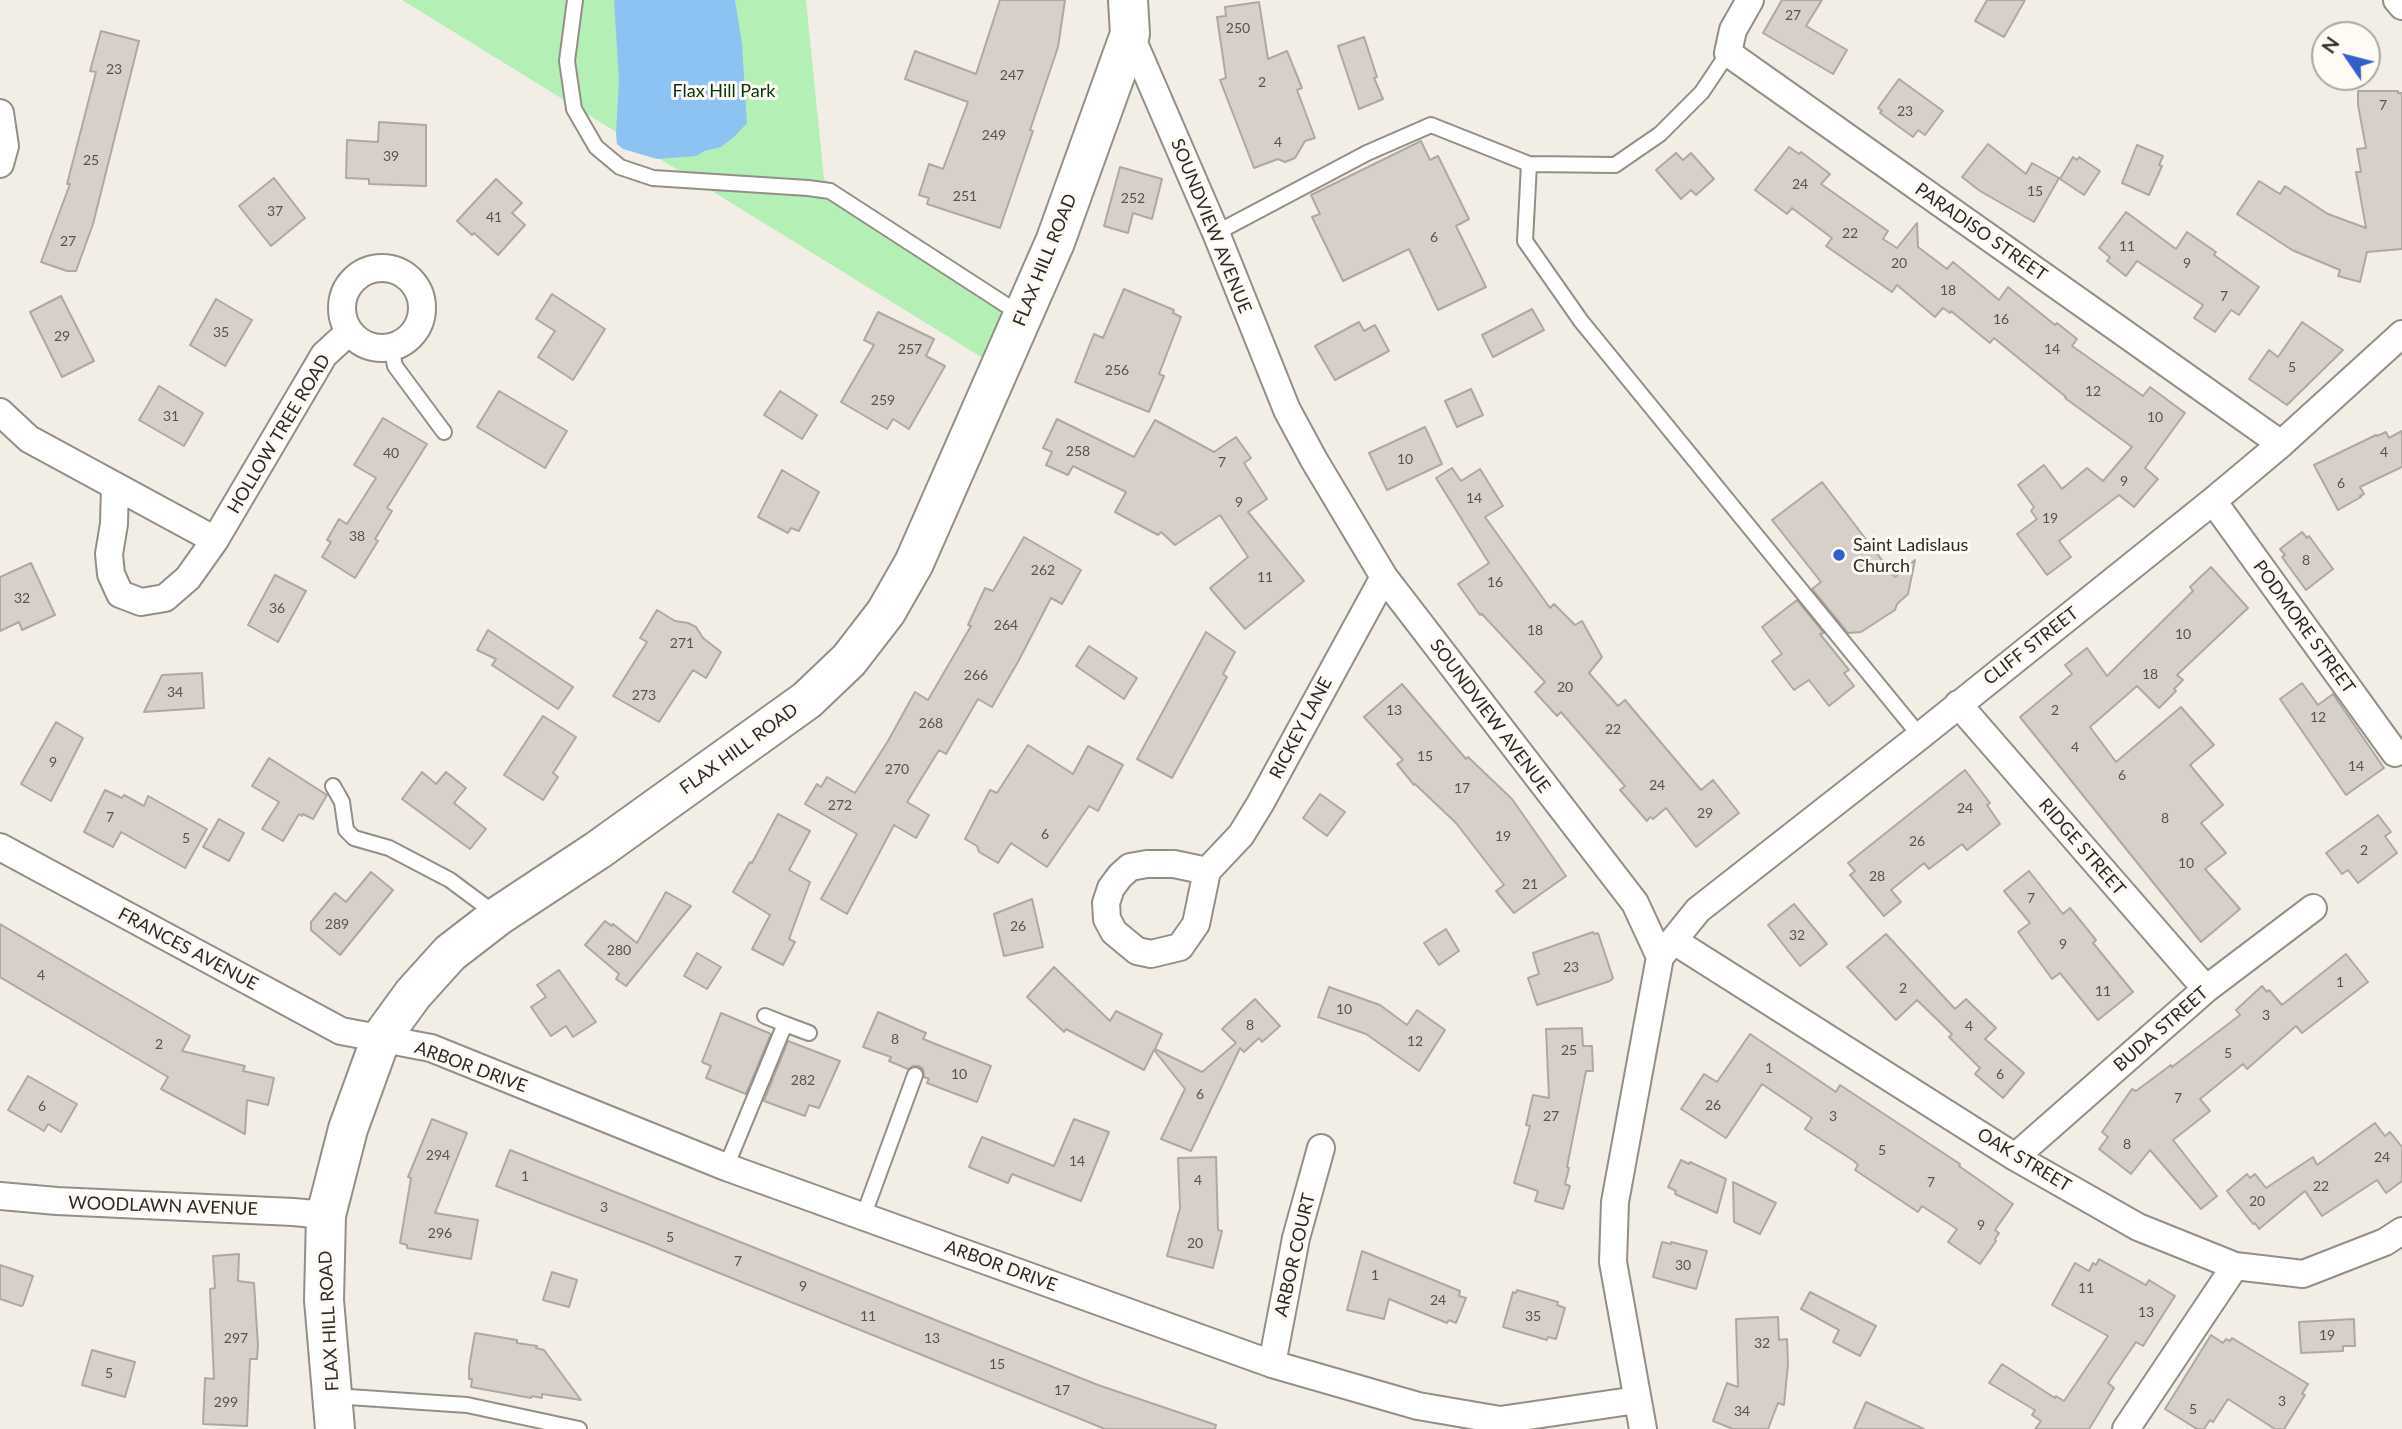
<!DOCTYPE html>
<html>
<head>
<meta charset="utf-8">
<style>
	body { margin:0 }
	#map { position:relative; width:2402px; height:1429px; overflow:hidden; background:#f2eee5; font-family:Lato,sans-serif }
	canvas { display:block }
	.north { position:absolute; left:2311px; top:21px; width:70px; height:70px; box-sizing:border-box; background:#fffbf4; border:2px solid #aba7a2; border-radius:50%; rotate:305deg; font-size:19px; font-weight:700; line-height:28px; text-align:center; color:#2c2a27 }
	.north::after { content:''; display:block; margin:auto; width:24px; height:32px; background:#335ecd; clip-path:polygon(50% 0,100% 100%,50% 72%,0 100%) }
</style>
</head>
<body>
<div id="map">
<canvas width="2402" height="1429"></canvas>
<div class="north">N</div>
</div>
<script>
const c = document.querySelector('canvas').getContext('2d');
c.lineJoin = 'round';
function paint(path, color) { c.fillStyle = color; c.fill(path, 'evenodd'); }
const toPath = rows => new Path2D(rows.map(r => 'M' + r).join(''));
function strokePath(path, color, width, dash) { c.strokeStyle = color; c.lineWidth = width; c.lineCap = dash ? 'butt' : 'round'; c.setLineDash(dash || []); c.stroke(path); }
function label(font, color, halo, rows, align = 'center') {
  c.font = font + ' Lato,sans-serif'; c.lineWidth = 6; c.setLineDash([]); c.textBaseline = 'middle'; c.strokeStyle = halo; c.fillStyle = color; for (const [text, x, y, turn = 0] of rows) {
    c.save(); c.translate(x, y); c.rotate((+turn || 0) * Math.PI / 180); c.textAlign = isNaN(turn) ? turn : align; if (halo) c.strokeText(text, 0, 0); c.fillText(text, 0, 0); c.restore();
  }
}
paint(toPath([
	[402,0,806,0,824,179,1007,308,986,360]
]), '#b4f0b6');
paint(toPath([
	[614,0,735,0,742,44,747,123,734,137,721,147,704,151,696,156,657,159,623,149,617,144,616,134,619,80]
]), '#8cc3f2');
const building = toPath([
	[1000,0,1065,0,1058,47,1030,130,1033,131,1000,228,927,204,929,198,919,195,929,164,943,169,968,102,905,79,915,51,976,74,1000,0],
	[1782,0,1822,0,1806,26,1847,50,1833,74,1763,33,1782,0],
	[1987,0,2025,0,2004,37,1975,21,1987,0],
	[1259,2,1268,59,1287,51,1302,88,1297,90,1315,138,1305,141,1295,158,1285,162,1278,159,1254,168,1220,80,1226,78,1217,17,1226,16,1225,7,1259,2],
	[101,31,139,41,93,224,76,271,67,271,41,262,70,184,67,184,96,72,90,71,101,31],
	[1364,37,1377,77,1374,78,1383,99,1359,109,1338,46,1364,37],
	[1899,79,1943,111,1925,135,1918,130,1913,137,1880,113,1882,111,1878,108,1899,79],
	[2358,91,2398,91,2398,93,2402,93,2402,249,2367,252,2360,282,2338,276,2340,270,2292,250,2237,214,2259,181,2280,194,2285,186,2328,214,2366,228,2356,172,2361,172,2357,149,2366,148,2358,105,2358,91],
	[379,122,426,125,426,186,369,184,369,179,346,178,347,140,378,142,379,122],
	[1421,141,1430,160,1438,156,1469,219,1456,226,1486,287,1438,310,1409,249,1343,281,1312,217,1320,214,1311,195,1421,141],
	[1988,144,2026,174,2032,163,2059,178,2034,222,1980,191,1962,177,1988,144],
	[2137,145,2163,156,2159,165,2162,166,2149,195,2122,183,2137,145],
	[1789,147,1799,154,1801,152,1830,174,1821,184,1888,231,1883,239,1897,248,1917,223,1918,247,1947,269,1953,262,1999,300,2008,287,2055,325,2057,323,2077,339,2072,346,2143,396,2150,387,2185,413,2145,468,2158,479,2150,488,2134,507,2119,495,2059,541,2071,557,2047,575,2017,534,2037,519,2031,511,2034,507,2018,485,2044,465,2062,489,2087,468,2103,481,2132,447,2065,398,2066,397,1994,338,1990,343,1951,311,1950,313,1943,308,1935,317,1897,285,1892,292,1826,246,1832,238,1792,208,1787,214,1755,190,1789,147],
	[1676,153,1683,160,1691,153,1714,179,1696,195,1691,190,1681,199,1656,170,1676,153],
	[2073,157,2077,160,2079,157,2100,171,2084,195,2060,179,2073,157],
	[1120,167,1162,179,1152,219,1133,213,1128,233,1104,226,1120,167],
	[274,178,305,218,271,246,239,206,274,178],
	[496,179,522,203,512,213,525,225,498,255,474,233,472,235,457,221,496,179],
	[2126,212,2176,249,2187,232,2216,252,2214,255,2259,287,2239,315,2231,310,2215,332,2194,318,2203,305,2137,261,2126,276,2107,261,2110,257,2099,248,2126,212],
	[1124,289,1174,310,1173,313,1181,317,1159,374,1164,376,1149,412,1075,382,1094,334,1103,338,1124,289],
	[552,294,605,329,573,380,538,357,555,331,536,319,552,294],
	[61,296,94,361,62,377,30,312,61,296],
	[216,299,252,320,225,366,190,345,216,299],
	[1532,309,1544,330,1493,357,1482,335,1532,309],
	[878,312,934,339,926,356,945,366,909,429,893,419,887,429,841,402,874,345,864,340,878,312],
	[1359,322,1364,331,1375,325,1389,351,1335,380,1315,346,1359,322],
	[2302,322,2343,350,2287,405,2249,379,2269,350,2278,357,2302,322],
	[159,386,203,413,184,446,139,420,159,386],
	[1471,389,1483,415,1457,427,1445,401,1471,389],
	[499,391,567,431,545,468,477,427,499,391],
	[780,391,817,415,802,439,764,415,780,391],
	[383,418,427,444,387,508,392,511,375,539,378,541,355,578,322,557,331,542,327,540,339,519,347,524,376,478,354,465,383,418],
	[1057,419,1134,457,1155,420,1214,452,1236,437,1251,458,1244,463,1267,499,1248,512,1304,581,1245,629,1210,588,1248,557,1220,515,1175,545,1161,532,1158,535,1115,512,1126,492,1073,466,1068,475,1046,465,1052,452,1043,448,1057,419],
	[1425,427,1442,464,1387,490,1369,453,1425,427],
	[2402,431,2402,467,2360,487,2364,494,2360,496,2361,497,2338,510,2314,465,2376,435,2377,436,2386,432,2389,438,2402,431],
	[1452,468,1461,481,1480,469,1503,506,1485,517,1550,608,1554,604,1575,625,1582,621,1602,657,1589,673,1618,706,1625,700,1701,790,1713,780,1739,813,1696,847,1666,808,1653,819,1650,817,1647,821,1620,790,1625,786,1561,712,1557,716,1535,692,1545,682,1482,614,1480,615,1458,584,1489,563,1436,478,1452,468],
	[782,470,819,492,799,531,791,528,788,533,758,517,782,470],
	[1822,482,1895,577,1915,560,1908,594,1897,604,1895,610,1861,632,1848,633,1812,589,1821,582,1772,520,1822,482],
	[2302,532,2307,538,2309,536,2333,569,2306,590,2282,557,2285,555,2280,549,2302,532],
	[1024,537,1081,570,1062,604,1051,598,1019,660,992,707,978,699,946,754,939,750,907,802,929,815,916,838,894,825,847,914,821,899,857,834,805,804,817,784,821,787,827,777,855,793,888,741,915,692,928,700,971,626,968,625,985,588,993,591,1024,537],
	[31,563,55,615,22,630,19,622,0,631,0,577,31,563],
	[2211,567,2248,608,2177,675,2183,680,2174,689,2176,691,2159,708,2137,686,2090,727,2116,762,2181,707,2214,745,2190,765,2223,805,2201,823,2226,853,2205,869,2240,909,2201,942,2020,717,2072,674,2065,665,2087,648,2107,676,2193,591,2190,587,2211,567],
	[275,575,306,591,278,642,248,625,275,575],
	[1797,600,1824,633,1820,634,1849,670,1844,673,1854,686,1829,706,1809,680,1794,690,1772,661,1782,654,1762,627,1797,600],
	[657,610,675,621,688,623,696,627,703,638,721,652,706,678,693,670,659,722,613,696,647,642,640,638,657,610],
	[488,630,573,687,558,709,492,665,496,659,477,650,488,630],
	[1206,632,1235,652,1223,674,1227,677,1172,778,1137,759,1206,632],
	[1089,646,1137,678,1124,699,1076,666,1089,646],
	[202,673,204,708,144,712,162,675,202,673],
	[2302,683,2318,705,2333,694,2384,768,2346,795,2280,699,2302,683],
	[1402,684,1466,759,1468,757,1512,799,1566,876,1514,913,1496,891,1504,885,1456,823,1415,784,1414,785,1397,764,1403,760,1364,717,1402,684],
	[543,716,576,737,553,773,558,777,543,800,504,775,543,716],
	[56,722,83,738,51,801,21,784,56,722],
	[1028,745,1073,774,1088,746,1123,765,1098,811,1089,806,1047,867,1011,843,998,863,979,852,977,846,965,839,990,790,997,793,1028,745],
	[269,758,327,795,313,819,303,814,302,816,299,814,283,841,262,829,279,802,252,786,269,758],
	[1965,770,1990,803,1987,805,2000,824,1967,850,1962,844,1929,869,1924,863,1891,890,1901,902,1884,916,1850,875,1855,871,1848,863,1965,770],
	[422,772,436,784,446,772,466,788,454,803,486,829,470,849,402,799,422,772],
	[105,790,122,798,124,795,144,806,148,796,207,829,185,868,121,832,113,847,84,832,105,790],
	[1320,794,1345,812,1327,836,1303,818,1320,794],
	[778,814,810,831,789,870,810,882,789,939,795,942,783,965,752,949,770,915,733,892,750,862,752,863,778,814],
	[2378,815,2391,832,2385,836,2397,853,2358,883,2348,870,2342,874,2326,853,2378,815],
	[219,819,244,833,229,861,203,847,219,819],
	[2029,871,2063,914,2070,908,2096,940,2093,943,2133,992,2098,1020,2060,973,2052,979,2018,932,2030,923,2004,891,2029,871],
	[371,872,393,890,340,955,311,930,311,922,335,893,346,902,371,872],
	[666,892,691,906,626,986,616,979,619,974,585,945,605,921,612,926,613,924,637,943,666,892],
	[1032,899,1043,947,1004,956,994,914,1032,899],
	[1794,904,1827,944,1800,966,1768,925,1794,904],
	[0,924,190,1036,182,1051,245,1066,243,1071,274,1078,268,1105,247,1100,245,1134,161,1089,168,1077,0,977,0,924],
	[1446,929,1459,951,1439,965,1424,943,1446,929],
	[1593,932,1594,934,1598,933,1613,978,1610,981,1537,1005,1528,978,1539,974,1533,953,1593,932],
	[1886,934,1955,1009,1966,999,1996,1028,1985,1039,2024,1073,2003,1098,1975,1074,1980,1068,1949,1037,1952,1034,1917,1000,1896,1020,1847,967,1886,934],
	[697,953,721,967,707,989,684,976,697,953],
	[2346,954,2368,982,2302,1033,2296,1026,2247,1069,2243,1064,2200,1099,2210,1111,2173,1140,2217,1196,2201,1209,2150,1150,2131,1174,2099,1149,2108,1137,2102,1132,2132,1089,2136,1091,2171,1065,2172,1067,2240,1015,2236,1010,2262,986,2267,992,2269,990,2282,1005,2346,954],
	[1054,967,1110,1021,1116,1011,1162,1034,1155,1049,1202,1072,1236,1043,1222,1029,1255,999,1280,1026,1262,1042,1259,1038,1244,1052,1240,1048,1191,1151,1161,1139,1185,1089,1154,1050,1144,1070,1066,1029,1064,1032,1027,997,1054,967],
	[559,970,596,1022,573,1037,566,1026,551,1036,531,1007,546,997,537,985,559,970],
	[1329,987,1380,1005,1407,1025,1417,1010,1445,1030,1419,1071,1366,1034,1318,1017,1329,987],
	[878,1012,926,1033,923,1039,991,1066,977,1102,927,1083,929,1079,924,1077,923,1069,919,1066,913,1066,908,1069,889,1061,891,1057,863,1047,878,1012],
	[721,1013,771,1034,746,1094,706,1078,711,1066,702,1062,721,1013],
	[1582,1028,1583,1046,1592,1046,1593,1071,1586,1071,1567,1167,1569,1168,1565,1184,1570,1186,1563,1209,1535,1201,1538,1191,1514,1183,1530,1126,1526,1125,1533,1095,1549,1098,1546,1029,1582,1028],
	[1750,1034,1836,1092,1840,1085,1960,1164,1959,1166,2013,1204,1995,1230,1999,1233,1995,1239,1996,1241,1980,1264,1948,1242,1957,1229,1922,1206,1918,1212,1855,1170,1858,1165,1854,1161,1805,1129,1812,1118,1762,1084,1726,1138,1681,1109,1704,1074,1717,1082,1750,1034],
	[788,1041,840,1061,819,1108,809,1105,805,1116,764,1101,788,1041],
	[28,1076,77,1104,61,1132,48,1124,44,1131,8,1110,28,1076],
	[432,1119,467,1133,435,1213,478,1220,471,1259,407,1248,407,1245,400,1243,411,1178,408,1177,432,1119],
	[1074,1119,1109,1132,1081,1201,1012,1174,1008,1183,969,1167,982,1137,1054,1166,1074,1119],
	[2375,1123,2385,1136,2390,1132,2402,1147,2402,1181,2386,1193,2377,1180,2322,1216,2305,1191,2259,1229,2255,1223,2253,1224,2227,1191,2247,1174,2250,1178,2255,1174,2266,1188,2313,1157,2317,1165,2375,1123],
	[510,1150,1098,1385,1216,1425,1215,1429,1105,1429,645,1243,496,1186,510,1150],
	[1216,1157,1218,1230,1222,1231,1213,1268,1167,1256,1180,1208,1178,1158,1216,1157],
	[1681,1160,1689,1164,1690,1162,1726,1179,1717,1213,1675,1194,1676,1191,1668,1187,1681,1160],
	[1733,1182,1776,1203,1760,1234,1734,1222,1733,1182],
	[1662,1242,1671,1244,1671,1242,1707,1251,1696,1289,1653,1277,1662,1242],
	[1362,1251,1460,1291,1459,1296,1466,1298,1456,1323,1449,1320,1447,1323,1389,1299,1384,1319,1347,1310,1362,1251],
	[239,1254,238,1281,254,1283,258,1346,257,1359,250,1359,247,1426,203,1424,205,1378,214,1379,210,1289,215,1288,213,1256,239,1254],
	[2099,1259,2146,1285,2149,1280,2175,1296,2143,1346,2136,1342,2108,1383,2114,1388,2089,1429,2035,1429,2041,1421,2032,1415,2035,1410,1989,1383,2002,1364,2055,1398,2056,1396,2064,1401,2108,1336,2052,1305,2075,1263,2089,1271,2093,1263,2096,1265,2099,1259],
	[0,1265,33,1276,23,1305,21,1306,0,1299,0,1265],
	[552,1272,577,1280,569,1307,543,1300,552,1272],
	[1517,1290,1558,1302,1557,1305,1565,1308,1556,1339,1548,1337,1547,1340,1503,1327,1513,1292,1516,1293,1517,1290],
	[1810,1292,1876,1326,1860,1356,1833,1342,1839,1330,1801,1309,1810,1292],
	[1778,1317,1779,1340,1787,1339,1788,1364,1784,1405,1778,1403,1768,1429,1733,1429,1713,1421,1727,1383,1738,1387,1736,1319,1778,1317],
	[2354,1319,2355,1346,2343,1346,2343,1351,2301,1353,2299,1322,2354,1319],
	[475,1333,517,1340,517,1343,537,1346,536,1348,544,1350,581,1400,542,1394,542,1398,532,1396,531,1398,471,1387,472,1379,469,1379,469,1368,475,1333],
	[2211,1335,2223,1343,2226,1339,2230,1341,2232,1338,2308,1384,2302,1394,2305,1395,2284,1429,2275,1429,2228,1399,2213,1422,2210,1420,2204,1429,2197,1429,2165,1409,2211,1335],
	[92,1350,135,1362,125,1397,82,1385,92,1350],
	[1866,1402,1924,1429,1854,1429,1866,1402]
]);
paint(building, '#d6d0c8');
strokePath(building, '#afa8a1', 2);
const lane = toPath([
	[575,0,567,61,574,109,596,147,620,167,653,178,808,188,830,191,1006,305,1022,313],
	[1529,164,1525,241,1581,321,1920,736],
	[1216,233,1367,153,1431,125,1529,164,1615,165,1660,134,1702,92,1728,53],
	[391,347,395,366,444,432],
	[333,786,342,802,346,830,354,838,389,848,450,880,497,915],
	[765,1016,785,1024],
	[726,1167,785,1024,809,1033],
	[863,1217,915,1075],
	[334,1396,467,1405,579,1429]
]);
const street = toPath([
	[1750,0,1733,30,1728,53,2281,444],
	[2397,0,2402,6],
	[1130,34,1216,233,1287,410,1314,460,1384,577,1635,903,1660,957,1615,1202,1613,1262,1643,1429],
	[0,113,5,146,0,164],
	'342 308a40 40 0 1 1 80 0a40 40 0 1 1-80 0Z',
	[0,412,29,439,215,540],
	[115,486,114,524,109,554,111,574,120,594,141,602,165,598,188,578,215,540,324,355,349,332],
	[2213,501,2395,753],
	[1958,704,2206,989],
	[0,847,341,1031,431,1048,726,1167,1272,1364,1418,1406,1500,1420,1637,1400],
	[1207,871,1174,864,1147,864,1130,867,1120,876,1111,888,1106,903,1107,919,1114,932,1137,951,1151,954,1180,947,1196,924,1207,871,1241,835,1260,804,1384,577],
	[1674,941,2015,1157,2138,1227,2235,1266,2303,1274,2385,1242,2402,1231],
	[1660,957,1698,910,1920,736,2213,501,2281,444,2402,334],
	[2015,1157,2206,989,2313,908],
	[0,1196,57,1201,293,1212,326,1215],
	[1272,1364,1296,1238,1321,1148],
	[2126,1429,2235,1266]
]);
const secondary = toPath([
	[335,1429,324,1300,326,1215,348,1129,381,1038,413,994,450,953,498,916,598,850,807,700,849,660,886,612,914,563,1055,242,1130,34,1128,0]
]);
strokePath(lane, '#938f87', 18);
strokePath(street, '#938f87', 30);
strokePath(secondary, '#938f87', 42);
strokePath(lane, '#fff', 14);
strokePath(street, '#fff', 26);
strokePath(secondary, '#fff', 38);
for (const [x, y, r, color] of [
	[1839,555,7,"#335ecd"]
]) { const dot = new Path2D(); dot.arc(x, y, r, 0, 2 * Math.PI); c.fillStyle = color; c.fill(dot); strokePath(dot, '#fffbf4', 2.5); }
label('14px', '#56544f', null, [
	["27",1793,15],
	["250",1238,28],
	["23",114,69],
	["247",1012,75],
	["2",1262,82],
	["7",2383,105],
	["23",1905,111],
	["249",994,135],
	["4",1278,142],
	["39",391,156],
	["25",91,160],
	["24",1800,184],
	["15",2035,191],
	["251",965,196],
	["252",1133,198],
	["37",275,211],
	["41",494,217],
	["22",1850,233],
	["6",1434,237],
	["27",68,241],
	["11",2127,246],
	["20",1899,263],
	["9",2187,263],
	["18",1948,290],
	["7",2224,296],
	["16",2001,319],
	["35",221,332],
	["29",62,336],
	["257",910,349],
	["14",2052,349],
	["5",2292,367],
	["256",1117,370],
	["12",2093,391],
	["259",883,400],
	["31",171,416],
	["10",2155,417],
	["258",1078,451],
	["4",2384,452],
	["40",391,453],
	["10",1405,459],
	["7",1222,462],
	["9",2124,481],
	["6",2341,483],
	["14",1474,498],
	["9",1239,502],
	["19",2050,518],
	["38",357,536],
	["8",2306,560],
	["262",1043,570],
	["11",1265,577],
	["16",1495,582],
	["32",22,598],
	["36",277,608],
	["264",1006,625],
	["18",1535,630],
	["10",2183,634],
	["271",682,643],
	["18",2150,674],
	["266",976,675],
	["20",1565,687],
	["34",175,692],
	["273",644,695],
	["13",1394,710],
	["2",2055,710],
	["12",2318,717],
	["268",931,723],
	["22",1613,729],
	["4",2075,747],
	["15",1425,756],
	["9",53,762],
	["14",2356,766],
	["270",897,769],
	["6",2122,775],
	["24",1657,785],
	["17",1462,788],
	["272",840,805],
	["24",1965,808],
	["29",1705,813],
	["7",110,817],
	["8",2165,818],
	["6",1045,834],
	["19",1503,836],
	["5",186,838],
	["26",1917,841],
	["2",2364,850],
	["10",2186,863],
	["28",1877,876],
	["21",1530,884],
	["7",2031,898],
	["289",337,924],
	["26",1018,926],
	["32",1797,935],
	["9",2063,944],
	["280",619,950],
	["23",1571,967],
	["4",41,975],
	["1",2340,982],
	["2",1903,988],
	["11",2103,991],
	["10",1344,1009],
	["3",2266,1015],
	["8",1250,1025],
	["4",1969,1026],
	["8",895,1039],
	["12",1415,1041],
	["2",159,1044],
	["25",1569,1050],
	["5",2228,1053],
	["1",1769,1068],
	["10",959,1074],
	["6",2000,1074],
	["282",803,1080],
	["6",1200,1094],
	["7",2178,1098],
	["26",1713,1105],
	["6",42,1106],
	["27",1551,1116],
	["3",1833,1116],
	["8",2127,1144],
	["5",1882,1150],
	["294",438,1155],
	["24",2382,1157],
	["14",1077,1161],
	["1",525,1176],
	["4",1198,1180],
	["7",1931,1182],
	["22",2321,1186],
	["20",2257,1201],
	["3",604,1207],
	["9",1981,1225],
	["296",440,1233],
	["5",670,1237],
	["20",1195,1243],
	["7",738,1261],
	["30",1683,1265],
	["1",1375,1275],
	["9",803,1286],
	["11",2086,1288],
	["24",1438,1300],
	["13",2146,1312],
	["11",868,1316],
	["35",1533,1316],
	["19",2327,1335],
	["297",236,1338],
	["13",932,1338],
	["32",1762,1343],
	["15",997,1364],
	["5",109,1373],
	["17",1062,1390],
	["3",2282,1401],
	["299",226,1402],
	["5",2193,1409],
	["34",1742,1411]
]);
label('18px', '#03340c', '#fffbf4', [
	["Flax Hill Park",724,91]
]);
label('18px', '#2c2a27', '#fffbf4', [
	["SOUNDVIEW AVENUE",1211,226,68],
	["PARADISO STREET",1981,232,35],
	["FLAX HILL ROAD",1045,260,-68],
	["HOLLOW TREE ROAD",279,434,-59],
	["PODMORE STREET",2304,627,54],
	["CLIFF STREET",2031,646,-38],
	["SOUNDVIEW AVENUE",1490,716,53],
	["RICKEY LANE",1301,728,-62],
	["FLAX HILL ROAD",739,749,-36],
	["RIDGE STREET",2082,847,49],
	["FRANCES AVENUE",188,949,28],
	["BUDA STREET",2161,1029,-41],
	["ARBOR DRIVE",471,1067,20],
	["OAK STREET",2024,1160,31],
	["WOODLAWN AVENUE",163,1206,2],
	["ARBOR COURT",1295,1255,-77],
	["ARBOR DRIVE",1001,1266,20],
	["FLAX HILL ROAD",329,1321,-93]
]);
label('18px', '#2c2a27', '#fffbf4', [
	["Saint Ladislaus",1853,545],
	["Church",1853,566]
], 'left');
</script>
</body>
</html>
